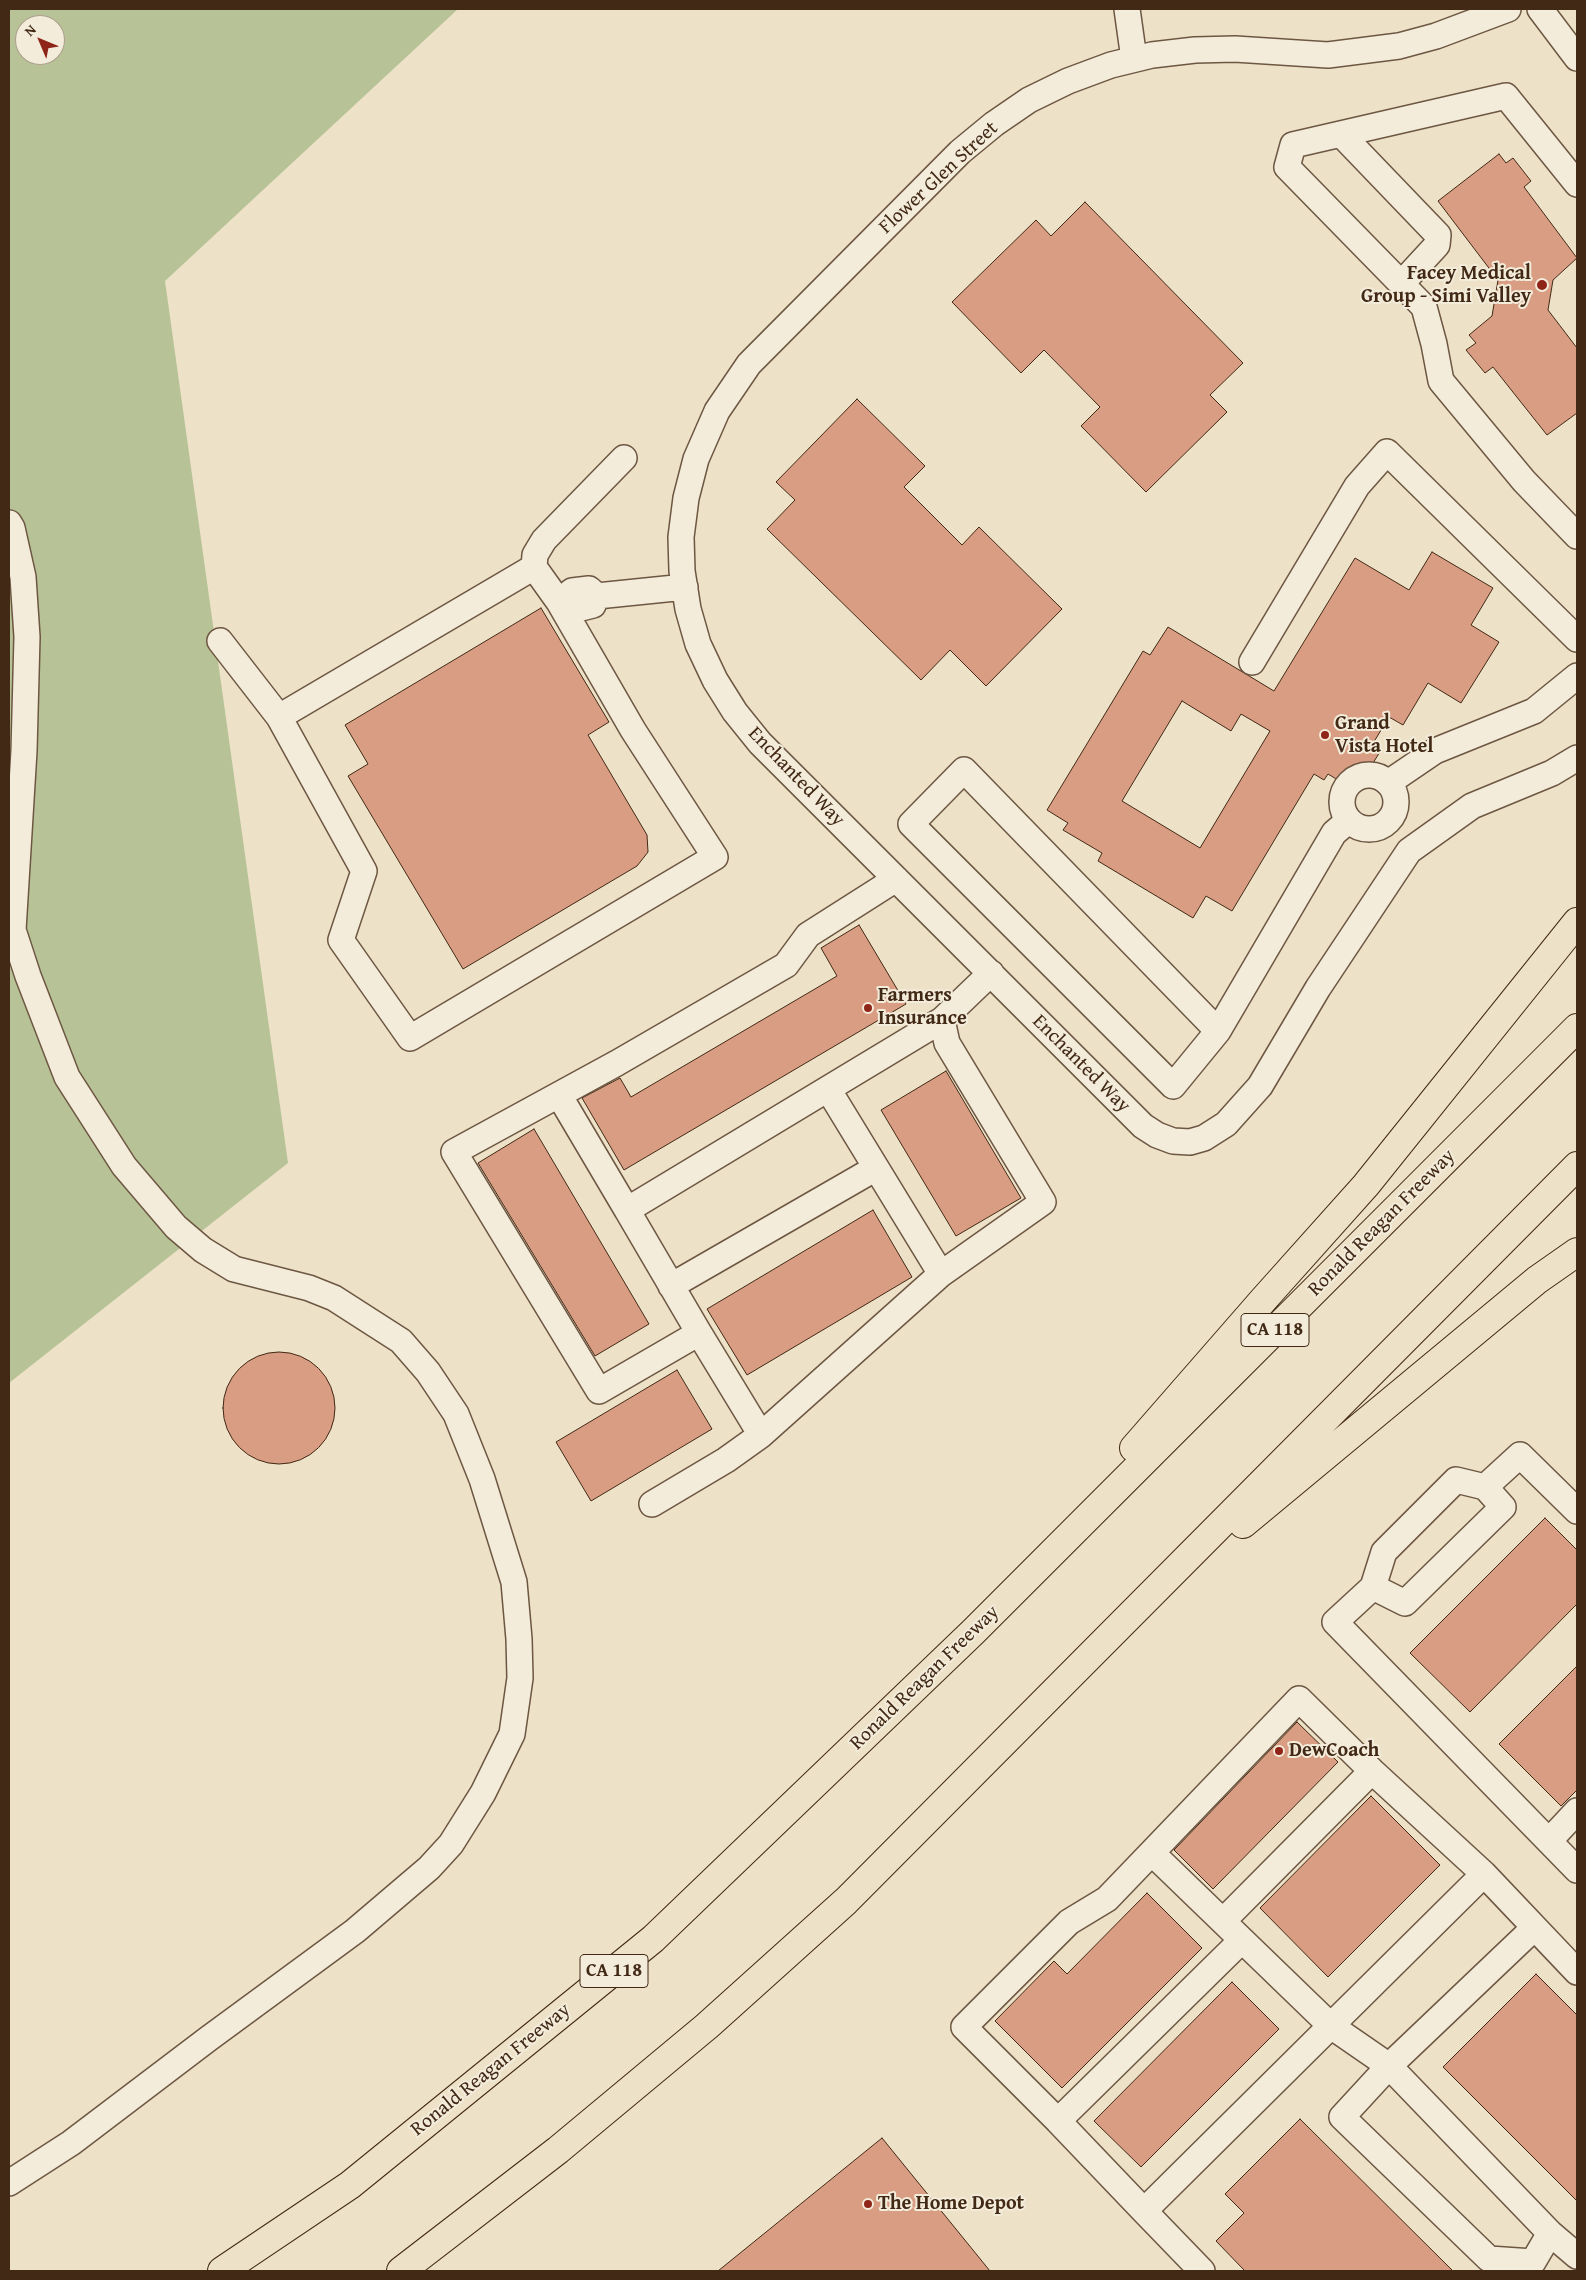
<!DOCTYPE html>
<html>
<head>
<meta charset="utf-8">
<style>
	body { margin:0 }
	#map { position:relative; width:1586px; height:2280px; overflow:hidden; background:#ede1c7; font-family:"Gentium Book Plus",serif }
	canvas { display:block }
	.frame { position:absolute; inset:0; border:10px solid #422915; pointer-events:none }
	.north { position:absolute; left:15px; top:15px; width:50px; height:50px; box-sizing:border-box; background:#f3ecdb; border:1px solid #ac9e8c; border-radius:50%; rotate:315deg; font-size:14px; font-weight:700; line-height:20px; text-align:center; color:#422915 }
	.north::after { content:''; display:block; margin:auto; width:18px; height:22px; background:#8f2418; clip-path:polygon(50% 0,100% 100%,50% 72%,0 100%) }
</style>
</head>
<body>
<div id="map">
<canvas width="1586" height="2280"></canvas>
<div class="frame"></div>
<div class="north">N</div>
</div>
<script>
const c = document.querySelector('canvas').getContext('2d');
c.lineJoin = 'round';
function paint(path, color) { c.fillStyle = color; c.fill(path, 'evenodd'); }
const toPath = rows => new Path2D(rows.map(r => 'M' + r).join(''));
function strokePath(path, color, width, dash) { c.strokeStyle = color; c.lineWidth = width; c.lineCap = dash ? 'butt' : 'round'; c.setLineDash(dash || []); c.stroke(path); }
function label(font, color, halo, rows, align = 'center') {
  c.font = font + ' "Gentium Book Plus",serif'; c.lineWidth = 4; c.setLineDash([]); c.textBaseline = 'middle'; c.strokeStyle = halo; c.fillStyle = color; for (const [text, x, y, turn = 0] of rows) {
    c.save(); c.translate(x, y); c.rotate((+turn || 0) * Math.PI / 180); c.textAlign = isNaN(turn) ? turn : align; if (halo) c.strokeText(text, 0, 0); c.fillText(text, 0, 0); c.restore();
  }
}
paint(toPath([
	[9,9,458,9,165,281,288,1163,9,1383],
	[25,25,55,25,55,55,25,55]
]), '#b7c397');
const building = toPath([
	[1499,154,1506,163,1513,158,1531,181,1524,187,1577,258,1553,280,1548,310,1577,348,1577,413,1547,435,1493,367,1485,373,1466,350,1476,343,1469,335,1492,316,1498,280,1438,201,1499,154],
	[1085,202,1243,363,1210,395,1227,412,1146,492,1081,426,1100,407,1044,350,1021,373,952,302,1036,220,1051,236,1085,202],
	[857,399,925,466,904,487,962,545,979,527,1062,609,986,686,950,650,921,680,767,529,795,500,776,482,857,399],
	[1432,552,1493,588,1471,625,1499,642,1461,703,1428,683,1403,725,1389,717,1372,745,1381,750,1356,791,1328,774,1324,780,1314,774,1232,911,1206,896,1193,918,1098,861,1102,853,1063,830,1068,823,1047,810,1143,651,1150,655,1168,627,1274,691,1355,558,1409,590,1432,552],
	[1182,701,1231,731,1241,714,1270,731,1200,848,1122,801,1182,701],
	[541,608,609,722,588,735,647,835,648,852,637,866,463,969,348,776,368,764,345,725,541,608],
	[859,925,906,1004,624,1170,582,1098,620,1078,631,1097,837,976,821,948,859,925],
	[946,1071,1021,1198,956,1236,881,1110,946,1071],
	[534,1129,649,1324,595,1356,478,1163,534,1129],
	[873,1210,912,1277,747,1375,707,1309,873,1210],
	'223 1408a56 56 0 1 1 112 0a56 56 0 1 1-112 0Z',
	[677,1370,712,1429,591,1501,556,1442,677,1370],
	[1545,1518,1577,1550,1577,1604,1470,1712,1410,1653,1545,1518],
	[1577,1666,1577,1790,1561,1806,1499,1744,1577,1666],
	[1297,1722,1338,1762,1213,1889,1174,1850,1297,1722],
	[1371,1796,1440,1865,1328,1977,1260,1908,1371,1796],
	[1147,1893,1202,1948,1062,2088,995,2021,1054,1961,1067,1974,1147,1893],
	[1536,1974,1577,2015,1577,2201,1443,2067,1536,1974],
	[1232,1982,1279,2029,1141,2167,1094,2121,1232,1982],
	[1300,2119,1453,2271,1245,2271,1216,2241,1244,2213,1225,2194,1300,2119],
	[882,2138,990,2271,718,2271,882,2138]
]);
paint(building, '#d89d83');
strokePath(building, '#422915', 1);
const minor = toPath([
	[1127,9,1134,59],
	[1508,9,1436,36,1399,46,1328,55,1235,49,1195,50,1152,55,1111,65,1068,81,1029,100,994,124,960,152,749,364,717,411,696,459,686,498,681,537,682,571,688,609,698,644,715,680,735,712,760,743,1143,1126,1157,1135,1173,1141,1190,1142,1204,1138,1226,1124,1260,1086,1318,988,1409,851,1472,806,1552,773,1577,758],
	[1540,9,1577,58],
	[1341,134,1438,235,1437,245,1401,284],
	[1577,184,1506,96,1293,145,1287,167,1424,307,1434,344,1441,381,1524,481,1577,536],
	[9,523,12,528,23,577,27,637,24,751,13,930,28,976,67,1077,124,1166,176,1227,203,1250,234,1269,309,1288,334,1298,401,1341,428,1372,456,1414,482,1479,514,1582,519,1639,520,1678,512,1734,483,1793,451,1844,429,1868,355,1931,208,2039,71,2143,9,2183],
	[534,567,535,555,544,540,624,458],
	[559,602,633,730,715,857,410,1038,341,940,364,871,279,717,534,567,559,602,573,610,593,605,597,596],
	[559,602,572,591,589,589,597,596,685,587],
	[220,641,279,717],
	[1252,662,1357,486,1387,452,1577,639],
	'1342 802a27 27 0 1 1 54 0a27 27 0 1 1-54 0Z',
	[1388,783,1435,751,1534,711,1577,676],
	[896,879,808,935,786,965,617,1063,454,1152,599,1391,699,1333,761,1435,941,1274,1043,1202,947,1043,942,1020,991,973],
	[1218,1031,1173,1086,911,824,964,770,1218,1031,1334,833,1348,821],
	[828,1089,941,1274],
	[559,1095,627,1210,942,1020],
	[627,1210,699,1333],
	[671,1286,876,1168],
	[1485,1487,1520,1455,1577,1511],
	[652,1504,726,1460,761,1435],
	[1373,1587,1405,1603,1503,1507,1485,1487,1456,1480,1384,1552,1373,1587,1335,1622,1577,1870],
	[1549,1841,1577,1811],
	[1152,1853,1331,2026,1389,2066,1550,2233,1577,2256],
	[1484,1874,1577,1972],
	[1223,1921,1372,1771],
	[1534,1928,1389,2066,1342,2117,1489,2259,1533,2262,1550,2233],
	[1058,2121,1242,1940],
	[1144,2211,1484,1874,1372,1771,1299,1699,1107,1899,1069,1922,964,2027,1058,2121,1144,2211,1202,2271]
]);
const highway = toPath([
	[1134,1448,1264,1299,1366,1185,1577,922],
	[1243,1524,1537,1280,1577,1252],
	[222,2271,350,2185,653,1939,973,1632,1577,1028],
	[401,2271,558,2150,707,2026,846,1901,1577,1166]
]);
strokePath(minor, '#6d5742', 28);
strokePath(highway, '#422915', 30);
strokePath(minor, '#f3ecdb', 25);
strokePath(highway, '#ede1c7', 28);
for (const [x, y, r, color] of [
	[1542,285,6,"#8f2418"],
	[1325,735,5,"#8f2418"],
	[868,1008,5,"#8f2418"],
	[1279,1751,5,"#8f2418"],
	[868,2204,5,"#8f2418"]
]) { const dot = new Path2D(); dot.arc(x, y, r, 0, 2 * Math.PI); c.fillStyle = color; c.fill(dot); strokePath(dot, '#f3ecdb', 2); }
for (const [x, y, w] of [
	[1275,1330,68],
	[614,1971,68]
]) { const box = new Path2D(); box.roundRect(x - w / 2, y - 16.5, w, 33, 4); c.fillStyle = '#f3ecdb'; c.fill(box); strokePath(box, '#422915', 1); }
label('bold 19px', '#422915', null, [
	["CA 118",1275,1330],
	["CA 118",614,1971]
]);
label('20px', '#422915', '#f3ecdb', [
	["Flower Glen Street",939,178,-43],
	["Enchanted Way",796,777,46],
	["Enchanted Way",1081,1064,45],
	["Ronald Reagan Freeway",1382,1223,-45],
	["Ronald Reagan Freeway",925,1678,-44],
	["Ronald Reagan Freeway",491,2070,-39]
]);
label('bold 20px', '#422915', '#f3ecdb', [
	["Facey Medical",1531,274,"right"],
	["Group - Simi Valley",1531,297,"right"],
	["Grand",1335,724],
	["Vista Hotel",1335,747],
	["Farmers",878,996],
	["Insurance",878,1019],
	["DewCoach",1289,1751],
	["The Home Depot",878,2204]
], 'left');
</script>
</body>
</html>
